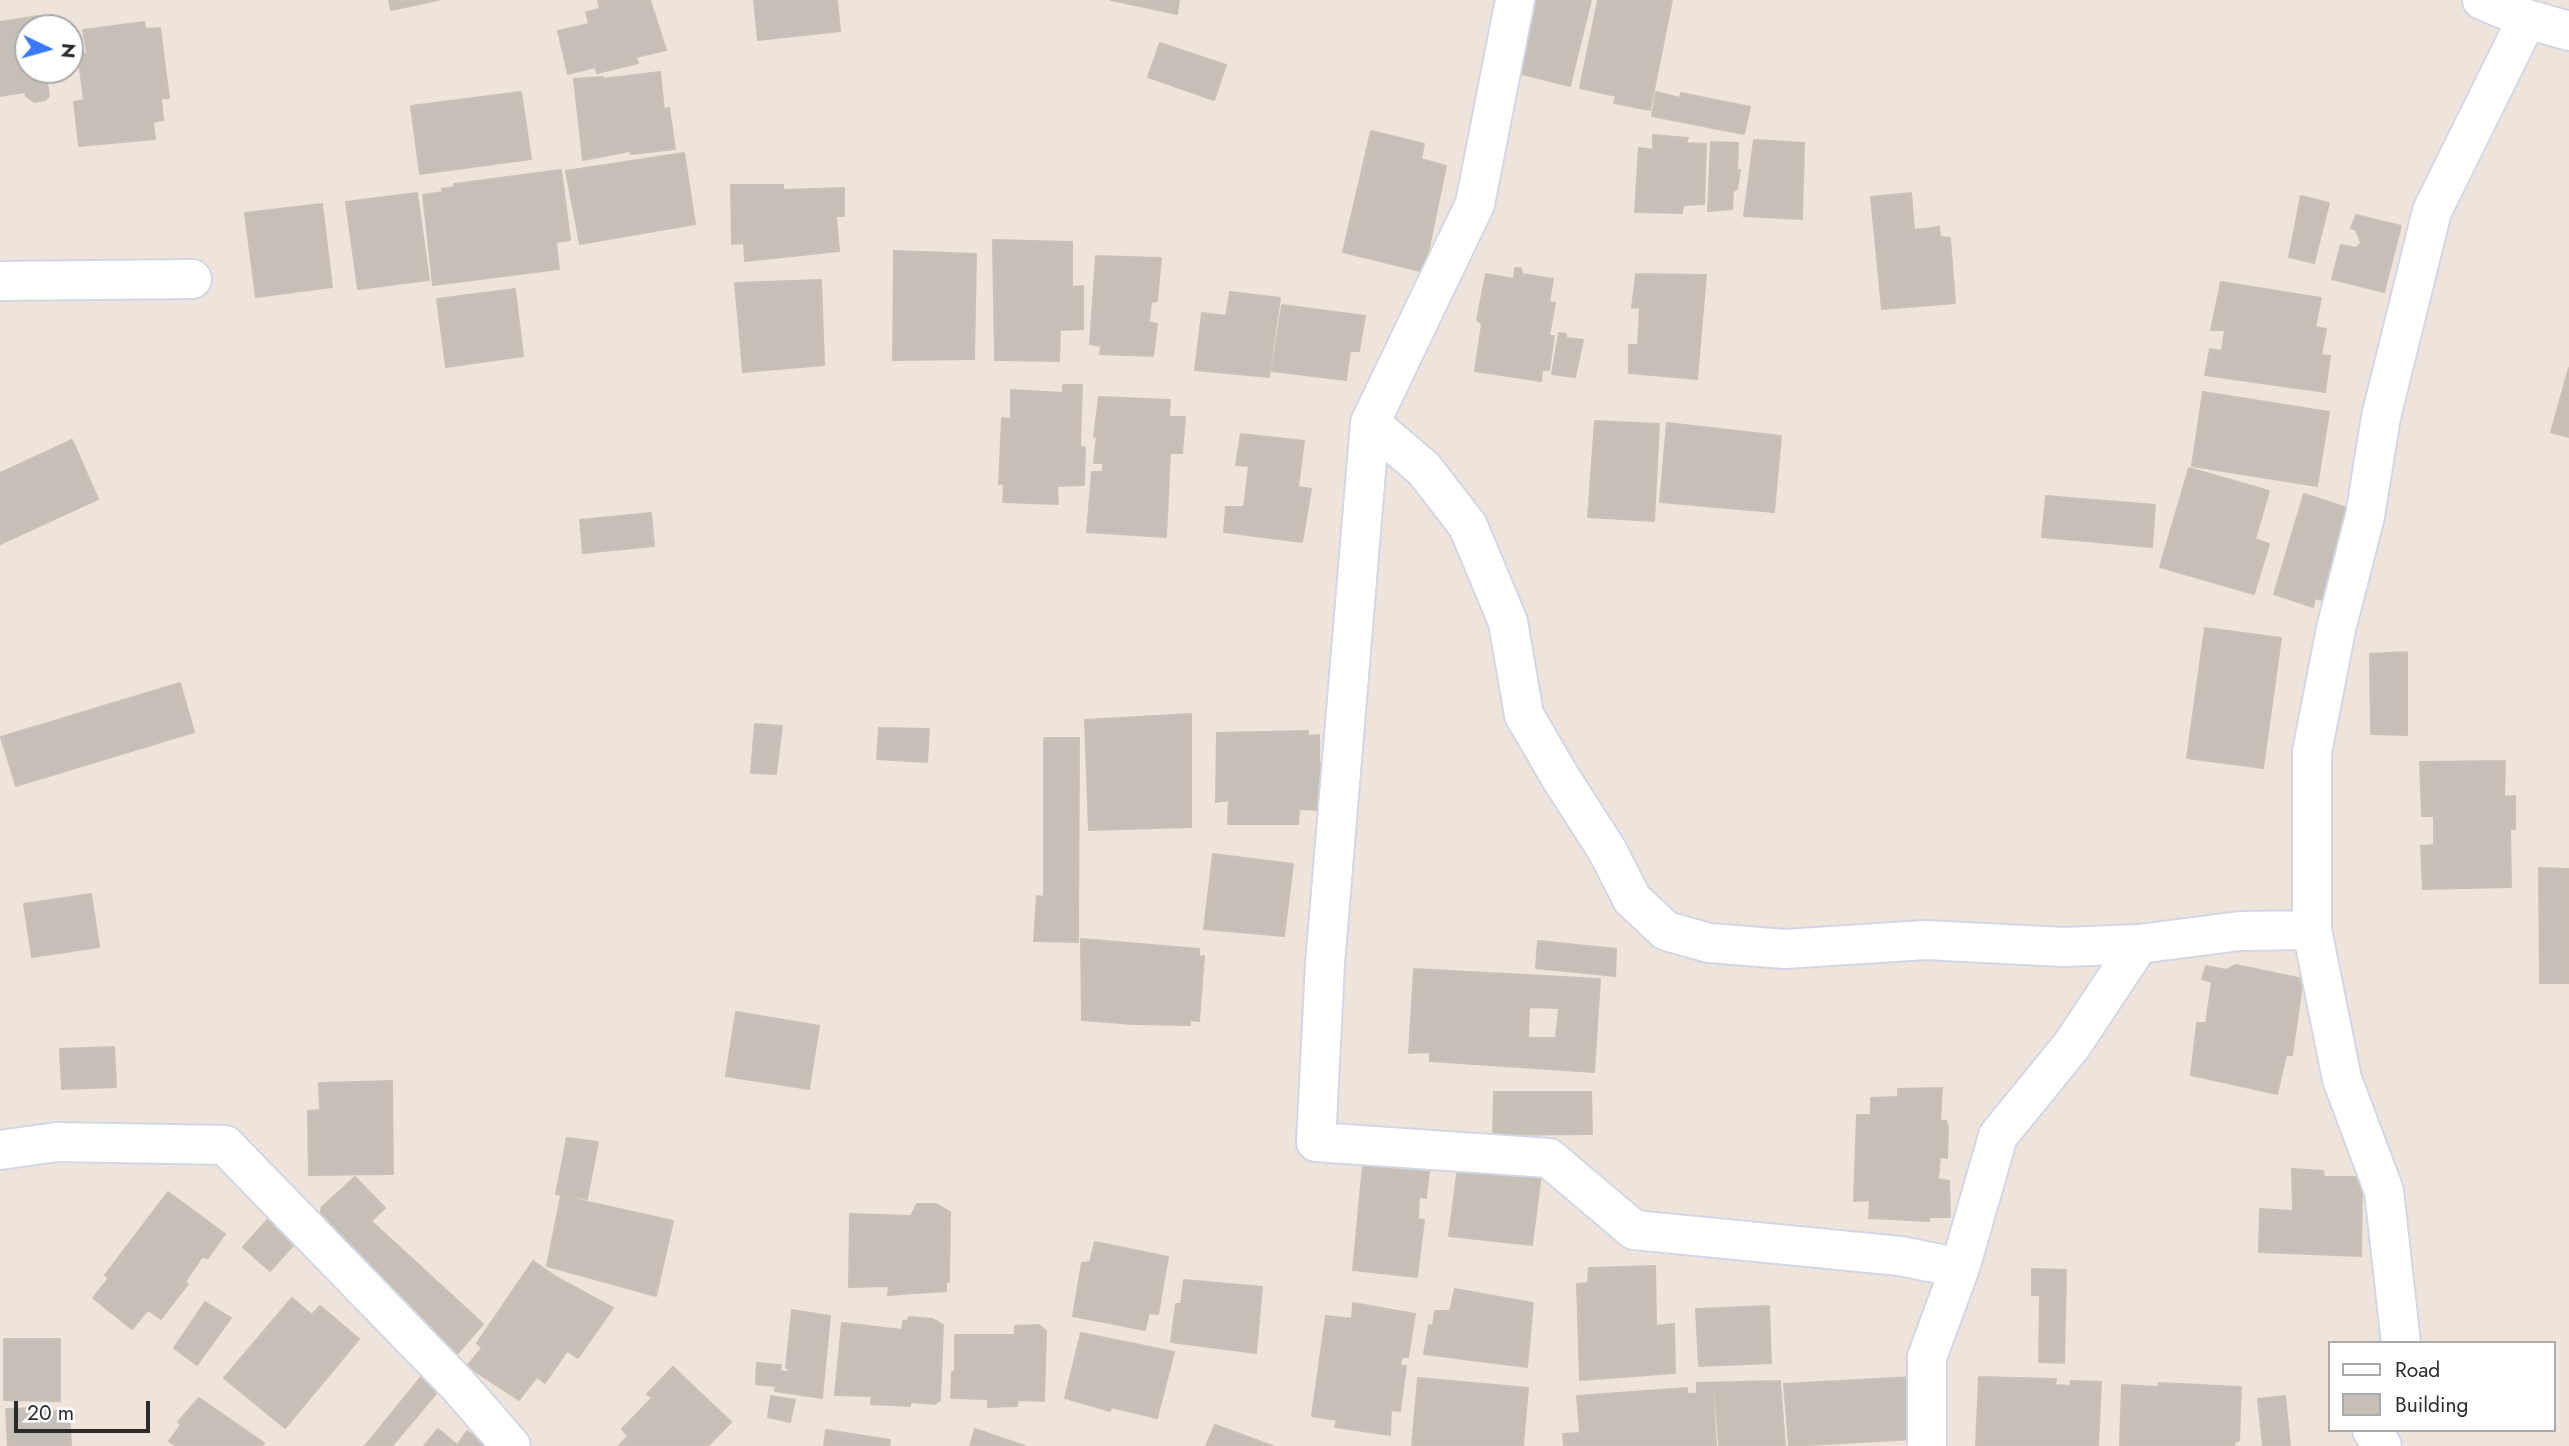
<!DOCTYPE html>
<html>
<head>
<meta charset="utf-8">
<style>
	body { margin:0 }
	#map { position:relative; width:2569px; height:1446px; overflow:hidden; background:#eee4dc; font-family:Jost,sans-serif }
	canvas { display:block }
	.legend { position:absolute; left:2328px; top:1341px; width:228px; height:91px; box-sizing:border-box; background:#fff; border:2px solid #aaa; margin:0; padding:9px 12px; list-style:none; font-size:21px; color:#2b2b2b }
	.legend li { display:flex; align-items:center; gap:14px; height:35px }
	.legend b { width:35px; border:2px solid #aaa }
	.north { position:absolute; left:14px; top:14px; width:70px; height:70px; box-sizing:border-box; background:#fff; border:2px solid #aaa; border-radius:50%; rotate:95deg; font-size:19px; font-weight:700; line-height:28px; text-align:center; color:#2b2b2b }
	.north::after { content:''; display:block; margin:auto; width:24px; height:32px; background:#3879ff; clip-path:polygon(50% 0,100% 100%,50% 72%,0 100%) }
	.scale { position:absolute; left:14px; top:1401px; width:136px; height:32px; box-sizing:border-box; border:4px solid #2b2b2b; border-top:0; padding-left:9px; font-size:21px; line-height:24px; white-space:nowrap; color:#2b2b2b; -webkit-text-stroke:5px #fff; paint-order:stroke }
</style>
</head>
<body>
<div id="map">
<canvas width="2569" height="1446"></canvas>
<ul class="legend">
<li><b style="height:9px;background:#fff"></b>Road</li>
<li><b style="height:19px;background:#c6bfb7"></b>Building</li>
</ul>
<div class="north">N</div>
<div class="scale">20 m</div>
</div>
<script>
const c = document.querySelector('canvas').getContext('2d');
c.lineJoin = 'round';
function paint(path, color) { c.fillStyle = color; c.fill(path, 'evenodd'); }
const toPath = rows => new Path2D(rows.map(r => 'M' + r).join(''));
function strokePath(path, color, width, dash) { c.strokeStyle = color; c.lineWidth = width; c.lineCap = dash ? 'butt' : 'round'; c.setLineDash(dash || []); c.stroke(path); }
const building = toPath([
	[389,0,438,0,391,10,389,0],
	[598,0,650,0,666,50,636,57,638,63,597,73,595,67,568,74,558,31,589,24,586,12,600,9,598,0],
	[754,0,837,0,840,31,758,40,754,0],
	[1111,0,1179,0,1177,14,1111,0],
	[1520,0,1591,0,1570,86,1502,69,1520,0],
	[1598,0,1672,0,1650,110,1614,103,1616,96,1580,88,1598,0],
	[38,16,40,28,28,28,28,70,45,70,49,96,45,100,34,102,26,96,25,92,0,96,0,22,38,16],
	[144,22,145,29,160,28,169,98,161,98,163,120,153,122,155,139,79,146,74,102,84,100,78,54,87,53,83,30,144,22],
	[1160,43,1226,65,1214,100,1148,77,1160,43],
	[660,72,664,110,669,108,675,149,631,154,630,151,583,160,574,79,603,77,602,79,660,72],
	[521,92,531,159,420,174,411,106,521,92],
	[1656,92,1680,98,1681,93,1750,107,1744,134,1652,116,1656,92],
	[1371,131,1424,144,1421,159,1446,166,1424,272,1343,252,1371,131],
	[1653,135,1688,138,1686,143,1706,144,1704,204,1683,205,1682,213,1635,212,1639,148,1653,150,1653,135],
	[1754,140,1804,143,1802,219,1744,216,1754,140],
	[1711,142,1738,143,1737,170,1740,170,1737,189,1733,191,1732,209,1708,211,1711,142],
	[684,153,695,224,580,244,566,171,684,153],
	[561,170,570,240,556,242,559,269,433,285,423,195,443,192,442,189,454,187,454,184,561,170],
	[731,185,783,185,783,190,844,188,844,216,836,216,839,251,745,261,744,243,732,244,731,185],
	[417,193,429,280,358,289,346,202,417,193],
	[1911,193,1914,230,1939,227,1940,237,1950,238,1955,303,1882,309,1871,197,1911,193],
	[2301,196,2329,203,2314,263,2289,257,2301,196],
	[322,204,332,287,256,297,245,213,322,204],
	[2356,215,2401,226,2384,292,2332,279,2341,245,2356,248,2361,243,2356,230,2351,228,2356,215],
	[993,240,1072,242,1072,287,1083,286,1083,329,1060,330,1059,361,995,360,993,240],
	[894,251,976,254,974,359,893,360,894,251],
	[1096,256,1161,258,1157,301,1151,302,1149,322,1157,324,1153,356,1100,354,1101,346,1090,344,1096,256],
	[1515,268,1521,268,1522,274,1553,279,1549,302,1555,303,1549,336,1554,336,1549,370,1542,370,1541,381,1475,371,1482,324,1477,320,1486,274,1514,279,1515,268],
	[1636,274,1706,275,1697,379,1629,373,1629,345,1638,345,1640,307,1632,308,1636,274],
	[821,280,824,365,743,372,735,283,821,280],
	[2221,282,2321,298,2315,327,2326,329,2321,355,2330,356,2325,392,2205,375,2210,349,2222,351,2225,330,2211,330,2221,282],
	[515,289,523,356,446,367,437,299,515,289],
	[1230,292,1280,298,1269,377,1195,370,1202,313,1226,316,1230,292],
	[1282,305,1365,316,1359,351,1350,351,1346,380,1272,371,1282,305],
	[1559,333,1566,334,1566,338,1583,340,1575,377,1552,374,1559,333],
	[2569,368,2569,437,2551,432,2569,368],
	[1063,385,1082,385,1080,446,1085,448,1084,485,1057,486,1058,504,1003,502,1004,483,999,484,1002,418,1011,419,1011,390,1063,393,1063,385],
	[2203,392,2329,412,2317,486,2192,466,2203,392],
	[1099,397,1170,400,1169,417,1185,417,1182,453,1170,453,1166,537,1087,532,1092,472,1103,472,1103,463,1094,463,1097,436,1094,437,1099,397],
	[1595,421,1659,424,1654,521,1588,517,1595,421],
	[1667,423,1781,436,1774,512,1660,502,1667,423],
	[1241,434,1304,441,1298,487,1311,489,1302,542,1224,532,1226,507,1244,507,1249,466,1236,465,1241,434],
	[72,440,98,499,0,544,0,473,72,440],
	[2189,468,2269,491,2255,539,2269,544,2254,594,2160,567,2189,468],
	[2304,494,2363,513,2339,605,2315,598,2313,607,2274,594,2304,494],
	[2046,496,2155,505,2152,547,2042,537,2046,496],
	[651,513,654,546,583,553,580,520,651,513],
	[2205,628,2281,638,2263,768,2187,758,2205,628],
	[2407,652,2407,735,2371,734,2370,654,2407,652],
	[180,683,194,732,16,786,1,737,180,683],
	[1191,714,1191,827,1089,830,1085,720,1191,714],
	[755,724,782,726,776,774,751,773,755,724],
	[879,728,929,729,927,762,877,759,879,728],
	[1308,731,1308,736,1319,735,1319,763,1322,763,1321,810,1299,809,1298,824,1228,824,1229,800,1216,802,1217,733,1308,731],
	[1044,738,1079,738,1078,942,1034,941,1037,896,1044,897,1044,738],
	[2505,761,2504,797,2515,796,2515,829,2510,829,2511,887,2423,889,2421,846,2434,845,2434,816,2422,816,2420,762,2505,761],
	[1213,854,1293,864,1284,936,1204,929,1213,854],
	[2539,868,2569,869,2569,983,2540,983,2539,868],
	[91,894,99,947,32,957,24,904,91,894],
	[1081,939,1199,949,1199,957,1204,956,1199,1021,1190,1020,1190,1025,1133,1024,1082,1020,1081,939],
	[1538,941,1616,949,1615,976,1536,968,1538,941],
	[2236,965,2303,979,2292,1055,2286,1055,2277,1094,2191,1075,2197,1023,2206,1023,2212,982,2202,979,2206,966,2226,970,2236,965],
	[1414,969,1600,979,1594,1072,1430,1061,1430,1052,1409,1053,1414,969],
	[1529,1007,1559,1008,1556,1038,1528,1038,1529,1007],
	[736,1012,819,1026,809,1089,726,1076,736,1012],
	[114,1047,116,1087,62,1089,60,1049,114,1047],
	[392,1081,393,1174,309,1175,308,1111,320,1110,319,1083,392,1081],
	[1942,1088,1940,1121,1946,1121,1948,1126,1947,1158,1940,1157,1938,1179,1949,1181,1950,1217,1930,1217,1929,1221,1869,1218,1870,1200,1854,1201,1857,1115,1871,1115,1871,1098,1898,1097,1898,1089,1942,1088],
	[1494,1092,1591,1092,1592,1134,1493,1135,1494,1092],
	[567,1138,598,1142,587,1199,556,1194,567,1138],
	[1459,1160,1542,1167,1532,1245,1449,1236,1459,1160],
	[1363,1165,1429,1172,1426,1198,1419,1197,1418,1219,1424,1220,1417,1277,1353,1270,1363,1165],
	[2292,1169,2323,1171,2324,1177,2362,1177,2361,1256,2259,1252,2260,1209,2293,1211,2292,1169],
	[355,1177,385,1208,371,1221,483,1324,456,1355,332,1241,319,1219,322,1207,355,1177],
	[168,1192,225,1234,208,1258,202,1257,185,1282,188,1284,161,1319,148,1310,132,1329,93,1298,108,1279,105,1275,168,1192],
	[561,1196,673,1221,656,1296,547,1266,561,1196],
	[917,1204,936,1204,950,1212,949,1282,946,1282,946,1291,888,1295,889,1286,849,1287,850,1214,911,1216,917,1204],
	[271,1216,298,1240,270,1271,243,1247,271,1216],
	[1095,1242,1168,1257,1158,1314,1149,1313,1145,1330,1073,1316,1082,1263,1090,1262,1095,1242],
	[533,1261,556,1277,613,1308,578,1358,567,1351,545,1383,537,1377,519,1400,467,1366,482,1348,477,1343,533,1261],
	[1655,1266,1656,1326,1674,1324,1675,1373,1580,1380,1577,1284,1588,1283,1589,1268,1655,1266],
	[2032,1269,2066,1270,2064,1363,2039,1362,2040,1295,2032,1295,2032,1269],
	[1184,1280,1262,1287,1256,1353,1171,1342,1176,1304,1181,1304,1184,1280],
	[1455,1289,1533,1303,1527,1367,1424,1354,1429,1325,1433,1326,1435,1311,1450,1311,1455,1289],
	[292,1298,312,1315,320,1306,359,1339,285,1428,224,1378,292,1298],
	[205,1302,231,1318,197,1365,174,1348,205,1302],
	[1353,1303,1415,1314,1408,1357,1402,1357,1400,1366,1406,1366,1400,1411,1391,1410,1390,1435,1335,1427,1337,1420,1312,1416,1326,1316,1352,1319,1353,1303],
	[1769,1306,1771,1363,1699,1366,1696,1309,1769,1306],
	[792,1310,830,1316,822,1398,775,1391,776,1386,756,1384,757,1363,781,1365,780,1371,788,1372,789,1368,786,1368,792,1310],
	[909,1317,933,1319,943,1325,940,1400,935,1404,910,1402,910,1406,871,1404,872,1396,835,1395,842,1323,902,1330,903,1321,908,1321,909,1317],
	[1039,1325,1046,1331,1044,1401,1018,1400,1017,1406,988,1407,988,1399,951,1398,952,1372,955,1372,955,1335,1015,1335,1015,1326,1039,1325],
	[1081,1333,1174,1352,1157,1418,1111,1407,1110,1411,1065,1398,1081,1333],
	[4,1339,60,1339,60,1401,4,1400,4,1339],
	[673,1367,731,1422,708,1446,619,1446,628,1436,622,1429,652,1398,647,1394,673,1367],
	[422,1376,439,1390,392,1446,365,1446,422,1376],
	[1913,1377,1915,1439,1789,1446,1784,1384,1913,1377],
	[1979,1377,2056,1379,2055,1385,2070,1386,2071,1381,2101,1382,2098,1446,1976,1446,1979,1377],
	[1418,1378,1528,1388,1523,1446,1412,1446,1418,1378],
	[1780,1381,1785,1446,1719,1446,1715,1392,1697,1392,1697,1383,1780,1381],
	[2159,1383,2241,1387,2239,1440,2235,1442,2234,1446,2120,1446,2122,1385,2159,1387,2159,1383],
	[1687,1388,1687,1394,1713,1393,1716,1446,1564,1446,1563,1434,1580,1433,1577,1396,1687,1388],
	[771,1396,795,1400,790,1422,768,1417,771,1396],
	[2285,1396,2290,1446,2263,1446,2258,1399,2285,1396],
	[199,1398,264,1443,262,1446,175,1446,169,1441,181,1425,178,1422,199,1398],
	[49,1408,49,1412,69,1410,71,1446,8,1446,6,1409,49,1408],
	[1215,1425,1273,1446,1206,1446,1215,1425],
	[438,1429,457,1445,467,1431,487,1446,424,1446,438,1429],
	[975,1429,1025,1446,970,1446,975,1429],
	[826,1430,890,1440,889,1446,824,1446,826,1430]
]);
paint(building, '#c6bfb7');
strokePath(building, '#cac0b5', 2);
const minor = toPath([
	[1515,0,1475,204,1370,423,1325,964,1316,1142,1549,1158,1634,1230,1900,1256,1960,1268,1927,1357,1927,1446],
	[2482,0,2527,19,2569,31],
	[0,281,192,279],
	[1370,423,1424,469,1468,526,1508,622,1524,715,1562,780,1607,850,1632,899,1666,931,1709,943,1785,949,1925,940,2064,947,2139,944,2240,931,2312,930],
	[0,1150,57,1142,225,1145,458,1385,511,1446],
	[1960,1268,1998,1136,2072,1045,2139,944],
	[2401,1343,2384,1191,2342,1079,2312,930,2312,752,2336,629,2365,516,2381,417,2432,211,2527,19],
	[2372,1430,2382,1446]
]);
strokePath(minor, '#d1d7e5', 42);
strokePath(minor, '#fff', 38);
</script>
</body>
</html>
